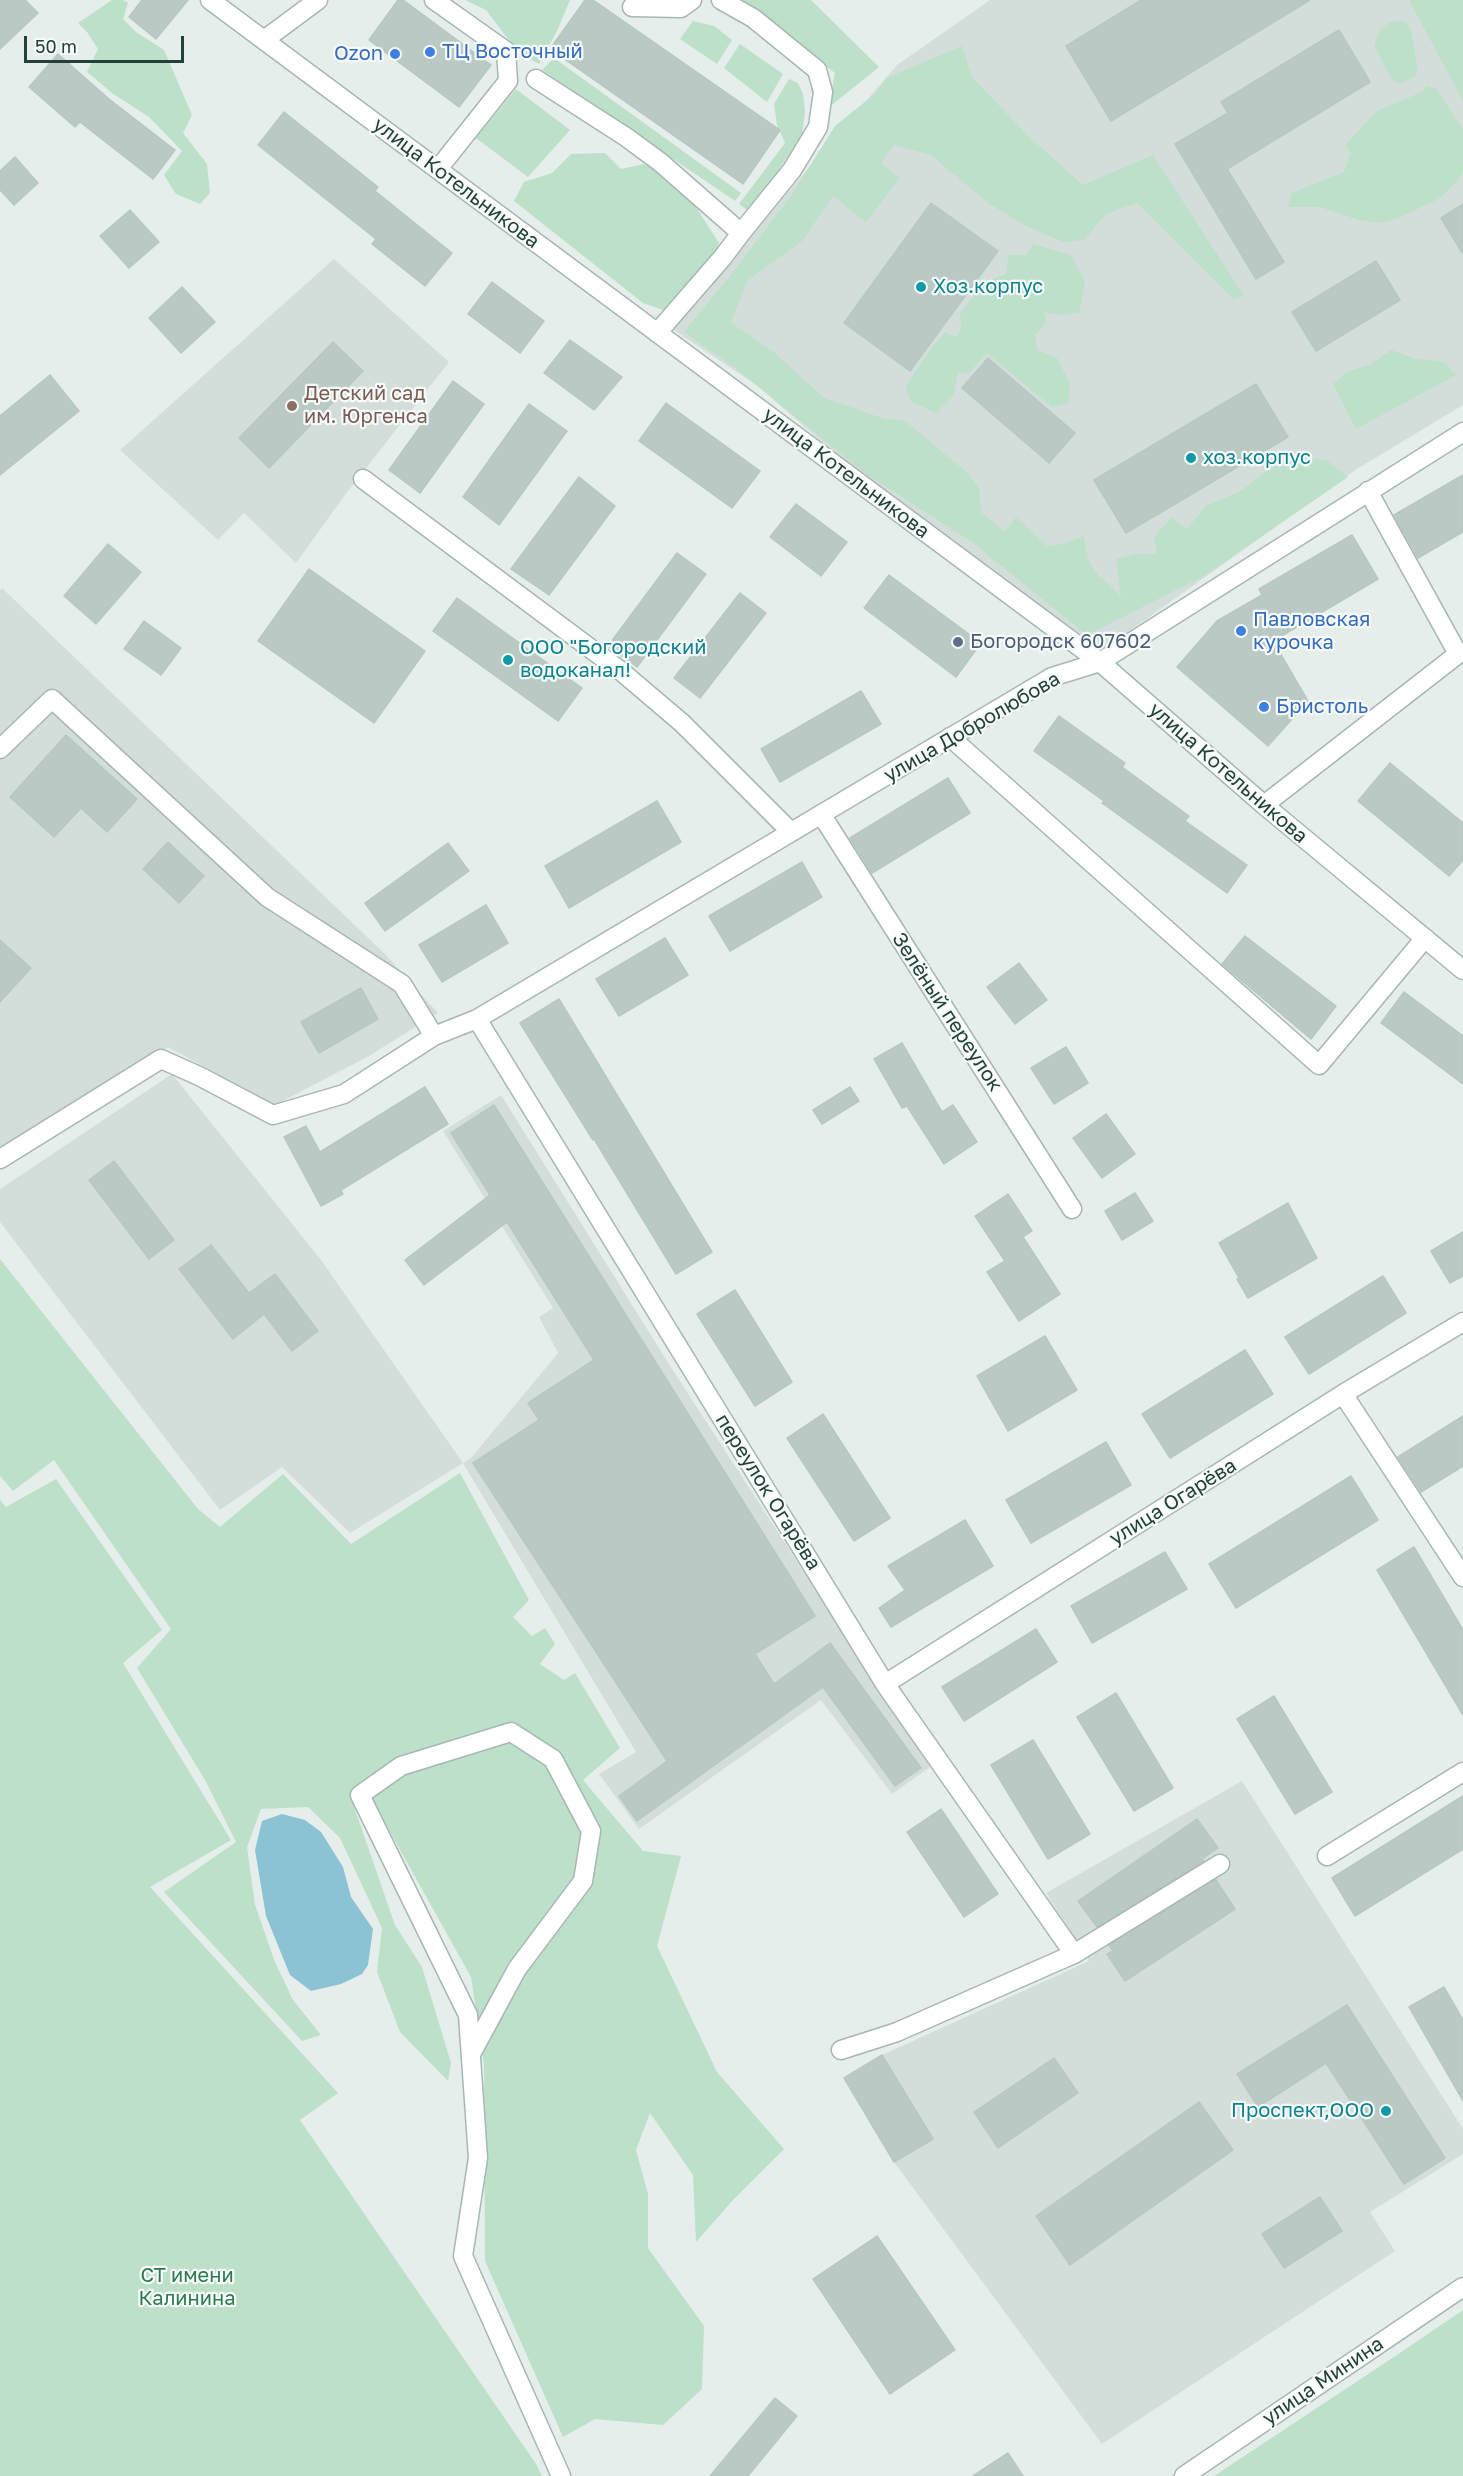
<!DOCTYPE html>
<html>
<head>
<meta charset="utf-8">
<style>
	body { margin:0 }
	#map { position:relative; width:1463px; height:2476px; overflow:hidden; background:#e5eeeb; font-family:"Golos Text",sans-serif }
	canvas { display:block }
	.scale { position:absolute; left:24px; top:36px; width:160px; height:27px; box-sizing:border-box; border:3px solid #23413b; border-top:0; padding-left:8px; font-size:18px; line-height:21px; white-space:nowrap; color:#23413b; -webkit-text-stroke:4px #f6faf8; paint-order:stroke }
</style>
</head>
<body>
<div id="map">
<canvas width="1463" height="2476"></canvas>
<div class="scale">50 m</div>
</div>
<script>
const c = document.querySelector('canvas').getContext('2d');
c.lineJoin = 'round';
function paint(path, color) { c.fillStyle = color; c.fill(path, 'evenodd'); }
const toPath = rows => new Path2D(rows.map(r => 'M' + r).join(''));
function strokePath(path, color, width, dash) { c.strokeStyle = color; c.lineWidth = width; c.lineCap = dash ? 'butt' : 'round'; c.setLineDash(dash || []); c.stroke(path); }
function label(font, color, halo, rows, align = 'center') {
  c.font = font + ' "Golos Text",sans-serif'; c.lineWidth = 4.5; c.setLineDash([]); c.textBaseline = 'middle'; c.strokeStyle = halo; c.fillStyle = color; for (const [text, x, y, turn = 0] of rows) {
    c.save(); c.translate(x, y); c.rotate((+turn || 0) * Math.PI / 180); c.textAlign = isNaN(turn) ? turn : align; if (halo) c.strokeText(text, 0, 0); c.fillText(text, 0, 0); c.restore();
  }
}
paint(toPath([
	[990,0,1463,0,1463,405,1357,469,1104,649,925,532,759,387,671,328,897,65],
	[334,259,449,362,345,495,296,563,244,513,218,540,120,450],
	[2,588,385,954,438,1013,369,1056,275,1105,168,1047,0,1151,0,590],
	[172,1074,321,1260,463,1463,471,1458,558,1353,539,1317,553,1308,443,1131,501,1095,674,1372,930,1767,892,1794,821,1700,639,1829,599,1774,636,1752,463,1463,350,1533,282,1467,220,1510,0,1222,0,1189],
	[1242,1781,1463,2129,1463,2154,1370,2212,1395,2251,1102,2444,894,2162,844,2078,882,2055,1089,1961,1046,1893]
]), '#d3deda');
paint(toPath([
	[112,0,123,0,128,3,123,19,136,32,164,50,192,115,183,133,207,164,210,193,200,204,176,194,164,175,182,151,149,117,112,93,87,72,98,49,87,32,78,23],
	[465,0,570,0,557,31,539,64,517,51,486,10],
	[734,0,811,0,879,67,828,108,835,73,771,24],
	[1409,0,1463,0,1463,101],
	[693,21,714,26,732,40,717,64,680,39],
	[1394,21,1406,22,1411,31,1417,64,1416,76,1402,83,1395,82,1389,74,1374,46,1379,32,1388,23],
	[740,44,783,74,767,102,724,68],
	[962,46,972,77,1030,138,1083,185,1153,155,1244,296,1233,299,1137,203,1106,214,1084,240,1063,242,1026,226,988,203,931,155,894,145,881,163,900,178,866,222,833,196,802,241,747,281,731,323,775,353,824,398,885,419,904,420,964,470,979,487,981,512,1005,532,1016,517,1047,546,1063,544,1084,536,1088,560,1098,575,1121,596,1116,559,1135,554,1157,554,1154,537,1171,518,1187,529,1207,505,1239,492,1268,470,1293,458,1326,460,1348,477,1204,576,1087,635,972,542,869,476,735,368,684,332,734,271,791,196,835,126,876,93,886,78],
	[554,58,741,193,735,201,542,70],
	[789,79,798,83,803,94,805,112,802,134,751,213,739,204,785,143,777,125,774,104],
	[1427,86,1436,88,1463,130,1463,172,1457,181,1440,198,1399,218,1380,223,1359,220,1320,207,1288,207,1291,193,1344,172,1351,153,1345,145,1378,110,1422,92],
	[516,89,570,130,528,177,476,138],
	[605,153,621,169,644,164,670,171,690,198,719,243,708,274,669,312,643,303,514,201,524,182,552,173,571,154],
	[1033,244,1071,255,1085,282,1079,313,1061,315,1043,312,1047,322,1035,335,1037,350,1057,358,1070,384,1068,403,1052,407,987,353,968,374,958,373,953,396,936,413,911,401,905,388,928,353,945,332,956,337,961,329,960,314,984,283,1006,274,1009,255,1026,255],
	[1391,350,1416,359,1444,362,1456,375,1356,429,1333,384,1349,371,1369,365],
	[0,1259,198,1509,220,1527,283,1474,351,1544,460,1473,529,1600,513,1617,532,1636,545,1628,555,1644,540,1664,564,1680,575,1673,620,1748,583,1780,643,1851,681,1856,657,1946,717,2072,784,2149,733,2200,696,2242,693,2175,650,2113,636,2150,648,2194,648,2248,704,2326,702,2389,663,2425,595,2419,563,2437,485,2261,484,2065,471,1977,370,1796,353,1787,352,1801,395,1925,422,1967,451,2063,448,2081,400,2032,377,1972,382,1928,340,1838,308,1807,261,1809,247,1847,255,1905,275,1962,293,2000,321,2035,302,2041,164,1892,236,1842,205,1780,137,1668,171,1629,54,1460,13,1491,0,1476],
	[56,1479,162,1630,123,1663,231,1840,150,1887,338,2093,300,2120,536,2464,542,2476,0,2476,0,1500,6,1507],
	[1463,2310,1463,2476,1214,2476,1397,2355]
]), '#bde0c9');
paint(toPath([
	[282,1814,305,1820,321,1832,343,1867,351,1897,373,1929,368,1965,362,1974,341,1984,311,1991,290,1975,266,1916,255,1850,262,1821]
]), '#8cc3d4');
const building = toPath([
	[0,0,25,0,38,13,0,49,0,0],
	[142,0,188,0,156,39,129,17,142,0],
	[398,0,403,0,491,65,459,107,369,40,398,0],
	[585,0,593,0,780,130,743,184,550,49,585,0],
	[1141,0,1310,0,1111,121,1066,46,1141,0],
	[1339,30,1370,82,1227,169,1284,262,1256,279,1175,144,1228,113,1221,102,1339,30],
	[58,54,109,99,175,150,153,179,80,122,75,127,29,87,58,54],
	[284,112,378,187,375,191,452,253,425,286,372,244,376,239,258,145,284,112],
	[15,157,38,183,14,205,0,190,0,171,15,157],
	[931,203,998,251,910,371,844,323,931,203],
	[1463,204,1463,254,1441,218,1463,204],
	[130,210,159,242,129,268,100,236,130,210],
	[1376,261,1400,300,1316,351,1292,312,1376,261],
	[492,282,544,321,520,353,468,314,492,282],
	[182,287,215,322,181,353,149,318,182,287],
	[570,340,622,377,594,410,544,373,570,340],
	[333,342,363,371,269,468,239,438,333,342],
	[988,358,1075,433,1049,463,962,388,988,358],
	[50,375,79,411,0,475,0,416,50,375],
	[453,381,484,404,420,493,389,470,453,381],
	[1256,384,1288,437,1126,533,1094,480,1256,384],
	[666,403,760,471,732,508,639,441,666,403],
	[529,404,567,431,499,525,463,497,529,404],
	[1463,475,1463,532,1418,558,1394,515,1463,475],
	[579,477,615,506,549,595,511,569,579,477],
	[796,504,847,542,821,576,770,537,796,504],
	[1352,535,1378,579,1273,641,1308,701,1268,746,1177,667,1217,621,1262,595,1259,589,1352,535],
	[108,544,141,572,96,624,64,596,108,544],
	[677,553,706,574,637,667,608,646,677,553],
	[309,569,425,651,374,723,258,641,309,569],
	[889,575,981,643,956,677,864,608,889,575],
	[740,593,766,613,700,698,674,678,740,593],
	[457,598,582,688,558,721,433,631,457,598],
	[144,621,181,648,161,675,124,649,144,621],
	[861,691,881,724,780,782,761,749,861,691],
	[1059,716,1125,763,1122,767,1189,816,1185,821,1247,865,1227,893,1102,803,1104,801,1034,751,1059,716],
	[66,735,137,799,107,832,81,808,54,837,10,797,66,735],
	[1390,763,1463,823,1463,860,1449,876,1358,801,1390,763],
	[948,778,970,813,872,873,850,838,948,778],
	[657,801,681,842,569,908,545,866,657,801],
	[168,842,204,876,179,903,143,869,168,842],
	[448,843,469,871,385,931,365,903,448,843],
	[802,862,822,897,730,951,709,916,802,862],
	[486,905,508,943,442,982,419,945,486,905],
	[1245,936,1336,1006,1311,1039,1222,964,1245,936],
	[665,938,688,975,619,1016,596,979,665,938],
	[0,940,31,968,0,1002,0,940],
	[1019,963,1047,1000,1015,1024,987,987,1019,963],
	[361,988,378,1019,319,1053,301,1022,361,988],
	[1404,992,1463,1036,1463,1084,1381,1023,1404,992],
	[559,999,712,1252,676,1274,594,1139,593,1140,520,1023,559,999],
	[902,1043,942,1112,953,1105,977,1142,944,1164,907,1106,902,1108,874,1059,902,1043],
	[1066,1047,1088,1083,1054,1104,1031,1068,1066,1047],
	[425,1087,448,1124,341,1190,343,1194,321,1206,284,1137,306,1126,320,1152,425,1087],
	[850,1087,859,1101,822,1124,813,1110,850,1087],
	[494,1105,815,1616,755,1654,774,1684,830,1643,921,1768,895,1786,823,1687,637,1821,619,1796,667,1761,473,1463,539,1420,528,1403,594,1360,507,1222,424,1285,405,1260,490,1195,451,1133,494,1105],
	[1106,1114,1135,1154,1102,1178,1073,1138,1106,1114],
	[114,1161,174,1240,149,1259,89,1180,114,1161],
	[1135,1193,1153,1221,1122,1240,1105,1211,1135,1193],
	[1008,1194,1032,1231,1023,1237,1060,1294,1019,1321,987,1272,1005,1261,975,1216,1008,1194],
	[1288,1203,1317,1258,1248,1298,1237,1279,1239,1278,1219,1243,1288,1203],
	[1463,1232,1463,1276,1450,1283,1431,1251,1463,1232],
	[211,1245,249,1293,275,1274,318,1331,292,1351,264,1314,233,1339,179,1269,211,1245],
	[1383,1276,1406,1313,1309,1374,1285,1337,1383,1276],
	[735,1290,792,1382,755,1406,697,1314,735,1290],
	[1045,1336,1077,1390,1008,1431,977,1376,1045,1336],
	[1245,1350,1273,1394,1170,1458,1142,1414,1245,1350],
	[823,1414,890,1518,854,1541,787,1438,823,1414],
	[1463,1416,1463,1466,1421,1492,1398,1457,1463,1416],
	[1106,1442,1131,1485,1031,1543,1006,1500,1106,1442],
	[1351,1476,1378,1520,1236,1608,1209,1564,1351,1476],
	[965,1520,993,1566,891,1627,879,1608,905,1590,888,1566,965,1520],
	[1414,1547,1463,1630,1463,1715,1377,1570,1414,1547],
	[1165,1552,1187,1589,1092,1643,1071,1606,1165,1552],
	[1036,1629,1057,1662,964,1721,942,1687,1036,1629],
	[1116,1693,1173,1788,1134,1811,1077,1717,1116,1693],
	[1274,1696,1332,1792,1295,1814,1237,1719,1274,1696],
	[1033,1740,1090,1834,1048,1859,991,1765,1033,1740],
	[1463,1796,1463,1849,1355,1916,1332,1878,1463,1796],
	[941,1809,998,1894,964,1917,907,1832,941,1809],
	[1197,1819,1218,1848,1202,1859,1204,1861,1097,1927,1078,1901,1197,1819],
	[1216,1880,1235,1909,1125,1981,1107,1954,1113,1951,1109,1945,1216,1880],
	[1444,1987,1463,2020,1463,2101,1409,2007,1444,1987],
	[1347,2005,1445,2158,1404,2184,1326,2063,1258,2107,1237,2074,1347,2005],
	[882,2055,933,2139,894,2162,844,2078,882,2055],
	[1054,2058,1078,2093,998,2148,974,2112,1054,2058],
	[1199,2102,1233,2150,1070,2265,1036,2216,1199,2102],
	[1320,2197,1342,2231,1284,2268,1262,2234,1320,2197],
	[877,2236,955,2350,890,2394,813,2279,877,2236],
	[775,2398,797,2416,748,2476,710,2476,775,2398],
	[1008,2453,1023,2476,973,2476,1008,2453]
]);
paint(building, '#bac9c4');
strokePath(building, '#b7c8c2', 1.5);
const minor = toPath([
	[210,0,1100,662,1264,805,1463,970],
	[434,0,506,51,508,81,438,169],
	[632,7,681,8,692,0],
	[264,40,318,0],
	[536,79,626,137,660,162,741,233,792,170,818,127,823,92,817,70,753,18,721,0],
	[657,333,723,257,741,233],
	[363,479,622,672,682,723,791,832],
	[950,737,1319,1065,1425,938],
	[0,749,52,699,267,897,402,984,434,1036],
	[1264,805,1458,654,1368,491],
	[821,814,1072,1209],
	[477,1019,885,1684,1074,1954],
	[0,1159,161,1059,199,1076,273,1115,344,1094,434,1036,477,1019,1052,677,1100,662,1463,432],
	[1343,1394,1463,1577],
	[885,1684,1343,1394,1463,1322],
	[1327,1856,1463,1772],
	[841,2050,897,2032,1074,1954,1220,1864],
	[471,2054,517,1969,583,1881,591,1831,553,1759,511,1732,401,1766,360,1795,468,2015,478,2158,463,2256,561,2476],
	[1184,2476,1463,2287]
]);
strokePath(minor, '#a7b7b3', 21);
strokePath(minor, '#fff', 18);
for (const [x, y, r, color] of [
	[430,52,6,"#3f7fe0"],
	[395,54,6,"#3f7fe0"],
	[921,287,6,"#0f9aa8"],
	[292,406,6,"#8d6e63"],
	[1191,458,6,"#0f9aa8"],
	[1241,631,6,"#3f7fe0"],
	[958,642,6,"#5c6f8a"],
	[508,660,6,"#0f9aa8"],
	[1264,707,6,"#3f7fe0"],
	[1386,2111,6,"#0f9aa8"]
]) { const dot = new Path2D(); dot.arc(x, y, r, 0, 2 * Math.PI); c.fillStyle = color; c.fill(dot); strokePath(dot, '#f6faf8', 2); }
label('20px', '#366cbe', '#f6faf8', [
	["ТЦ Восточный",442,52],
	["Ozon",383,54,"right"],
	["Павловская",1253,620],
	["курочка",1253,643],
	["Бристоль",1276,707]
], 'left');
label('20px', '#23413b', '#f6faf8', [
	["улица Котельникова",456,183,37],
	["улица Котельникова",846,473,37],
	["улица Добролюбова",972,727,-30],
	["улица Котельникова",1228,773,41],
	["Зелёный переулок",947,1012,57],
	["переулок Огарёва",768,1492,58],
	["улица Огарёва",1173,1502,-32],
	["улица Минина",1323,2381,-34]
]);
label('20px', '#0d838f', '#f6faf8', [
	["Хоз.корпус",933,287],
	["хоз.корпус",1203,458],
	["ООО \"Богородский",520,648],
	["водоканал!",520,671],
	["Проспект,ООО",1374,2111,"right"]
], 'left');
label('20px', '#785e54', '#f6faf8', [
	["Детский сад",304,394],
	["им. Юргенса",304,417]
], 'left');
label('20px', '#4e5e75', '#f6faf8', [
	["Богородск 607602",970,642]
], 'left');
label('20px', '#2b7a50', '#f6faf8', [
	["СТ имени",187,2276],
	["Калинина",187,2299]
]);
</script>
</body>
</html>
